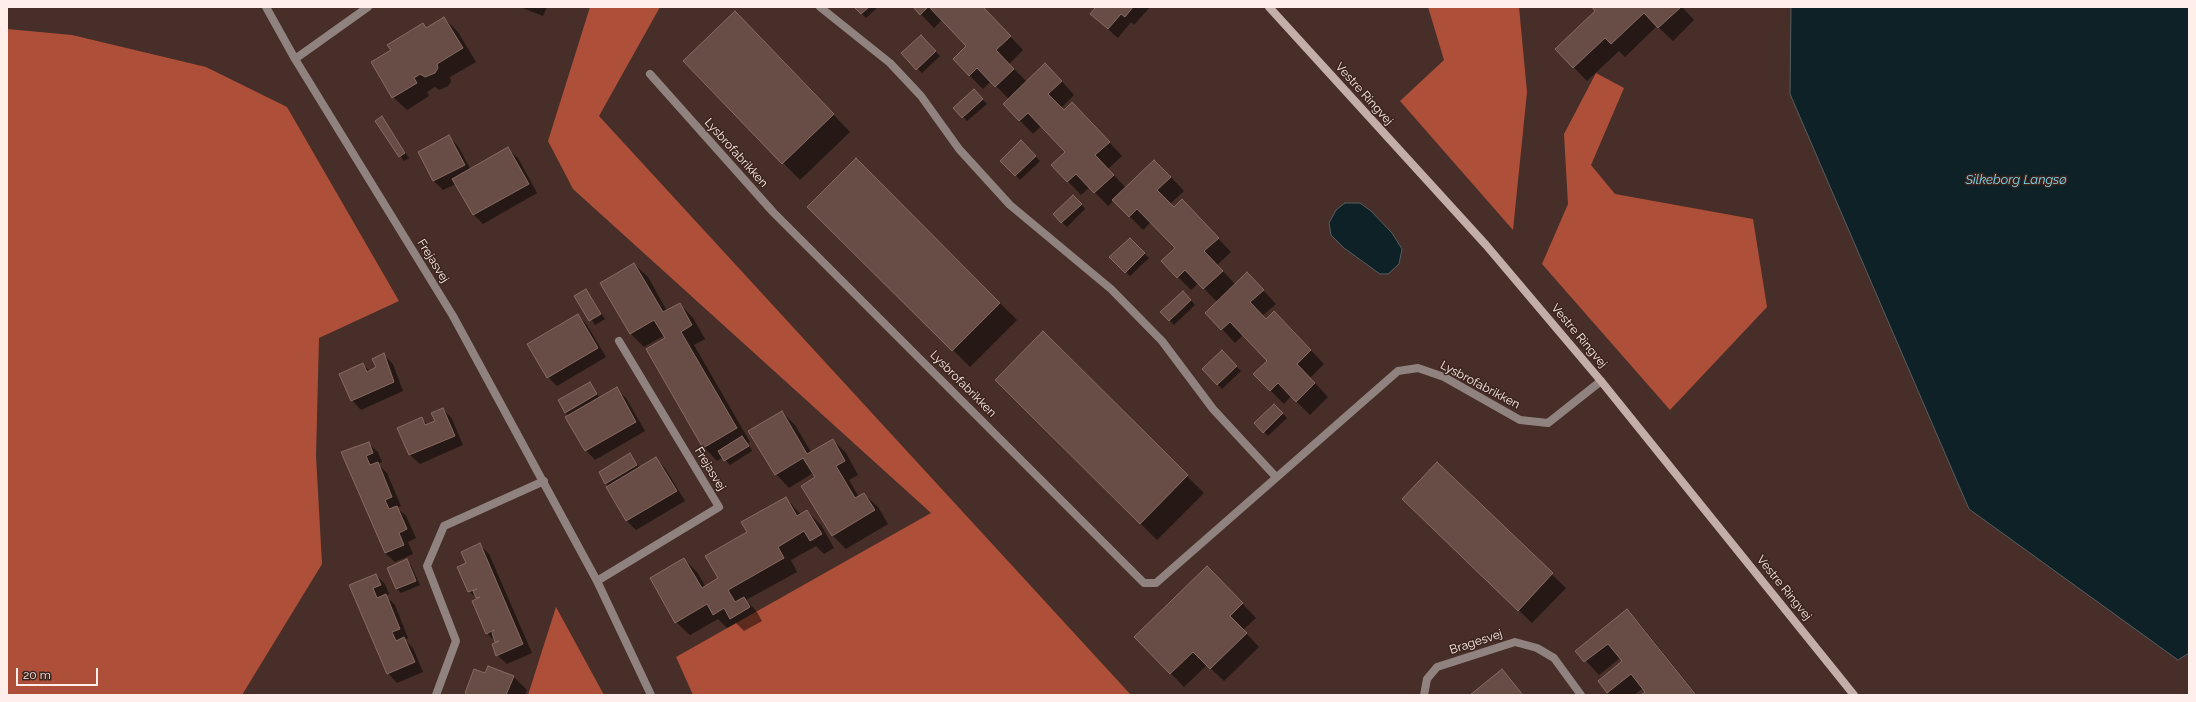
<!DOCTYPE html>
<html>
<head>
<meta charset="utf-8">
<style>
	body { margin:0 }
	#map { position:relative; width:2196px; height:702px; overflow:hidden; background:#472e28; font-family:Raleway,sans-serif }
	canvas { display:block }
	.frame { position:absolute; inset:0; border:8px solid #ffeeea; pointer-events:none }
	.scale { position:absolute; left:16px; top:668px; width:82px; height:18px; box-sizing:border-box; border:2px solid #ffeeea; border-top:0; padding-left:5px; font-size:12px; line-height:14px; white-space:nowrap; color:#ffeeea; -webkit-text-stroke:3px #3c241e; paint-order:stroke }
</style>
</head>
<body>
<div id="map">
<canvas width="2196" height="702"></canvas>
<div class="frame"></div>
<div class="scale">20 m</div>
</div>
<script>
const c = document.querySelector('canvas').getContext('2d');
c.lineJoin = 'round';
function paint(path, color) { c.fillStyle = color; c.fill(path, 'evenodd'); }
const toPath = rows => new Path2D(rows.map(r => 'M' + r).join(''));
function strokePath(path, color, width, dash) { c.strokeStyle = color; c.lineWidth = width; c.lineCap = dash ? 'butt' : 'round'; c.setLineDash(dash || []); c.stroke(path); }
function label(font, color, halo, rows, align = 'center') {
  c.font = font + ' Raleway,sans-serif'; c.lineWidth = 3; c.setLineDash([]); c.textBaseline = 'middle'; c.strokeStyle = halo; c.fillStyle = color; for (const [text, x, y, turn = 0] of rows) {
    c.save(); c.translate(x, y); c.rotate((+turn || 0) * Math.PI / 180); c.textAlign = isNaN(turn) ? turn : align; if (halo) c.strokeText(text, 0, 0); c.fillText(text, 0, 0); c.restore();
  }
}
paint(toPath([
	[590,7,660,7,599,116,1131,695,693,695,676,657,931,513,573,189,548,141],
	[1428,7,1519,7,1527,92,1513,230,1400,101,1444,60],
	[7,29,72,35,206,67,287,107,399,301,319,338,316,456,322,564,242,695,7,695],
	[1596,73,1624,88,1591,165,1615,194,1753,219,1767,307,1670,410,1542,264,1568,204,1564,134],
	[556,607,604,695,528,695]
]), '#ae5039');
const water = toPath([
	[1791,7,2189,7,2189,653,2178,660,1969,509,1790,94,1791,7],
	[1345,203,1360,203,1371,211,1392,233,1402,249,1399,264,1388,274,1380,274,1344,248,1331,235,1329,223,1336,210,1345,203]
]);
paint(water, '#0e2126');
strokePath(water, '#565e61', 1);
paint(toPath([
	[520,7,547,7,543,16],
	[855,7,878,7,866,18],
	[914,7,982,7,1023,50,1009,64,1027,82,1059,78,1074,95,1061,108,1064,112,1086,117,1122,156,1108,169,1126,188,1168,174,1184,191,1170,204,1174,208,1195,214,1231,252,1217,265,1235,284,1260,287,1276,304,1262,316,1266,320,1288,326,1324,364,1310,378,1328,397,1310,415,1291,396,1284,404,1270,390,1268,361,1243,335,1235,343,1222,329,1217,302,1199,283,1191,290,1178,277,1176,248,1151,222,1143,230,1114,200,1108,206,1090,187,1081,195,1053,165,1066,152,1041,126,1033,134,1004,104,1009,99,991,81,983,89,969,75,968,46,942,20,934,28],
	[1097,7,1150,7,1134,25,1131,22,1118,38,1091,14],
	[1593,7,1682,7,1694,20,1673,41,1657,26,1625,57,1619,51,1587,81,1556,49,1597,11],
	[444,18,458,32,476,62,450,77,451,82,448,86,439,90,435,87,427,92,429,96,407,110,393,97,392,50,423,24,427,29],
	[752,29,850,132,800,180,684,61],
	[921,36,940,56,922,73,902,53],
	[974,90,987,104,967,121,955,108],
	[382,118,409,158,404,161,377,121],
	[449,137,458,146,471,170,508,149,518,158,537,193,483,224,474,215,456,184,443,190,434,181,419,152],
	[1021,142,1040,161,1020,180,1002,161],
	[856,160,1017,320,970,367,809,207],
	[1078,200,1085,209,1067,227,1054,214],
	[1130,239,1149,258,1130,276,1111,257],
	[634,264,648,277,667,311,680,304,693,318,705,339,694,345,750,442,748,443,752,451,730,465,723,457,717,461,704,447,665,335,644,347,631,334,601,283],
	[585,291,605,319,595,325,576,297],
	[1187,296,1195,305,1174,325,1161,312],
	[578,315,587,325,606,357,557,386,548,377],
	[1043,332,1204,493,1157,540,996,380],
	[1222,352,1241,371,1222,389,1204,369],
	[384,355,393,364,403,391,361,410,352,400,363,364,370,371,377,368],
	[590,383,600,398,616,389,626,398,645,431,595,460,586,450,566,412],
	[1274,405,1287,418,1268,436,1256,423],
	[443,409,452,419,463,445,420,464,410,455,399,428,421,418,428,425,436,421],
	[782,412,795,425,811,452,833,440,846,453,858,475,849,480,859,497,864,494,878,507,888,524,846,549,833,536,803,486,816,478,813,473,789,488,776,474],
	[368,443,378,452,382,462,378,464,387,473,401,506,397,508,406,516,416,538,408,542,413,554,395,562,385,553,342,453],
	[630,454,640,468,656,459,665,468,685,501,636,530,627,521,606,483],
	[1437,464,1566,588,1532,623,1417,513],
	[786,498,801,515,807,511,821,525,834,548,824,554,816,546,791,560,797,572,746,600,757,612,762,621,744,631,736,623,727,628,718,619,690,635,676,622,684,559,697,572,706,587,720,579,749,533],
	[480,545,489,554,532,653,507,664,497,655,497,643,487,633,478,600,469,591],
	[407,560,411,565,420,585,401,593,397,589],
	[376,575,385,584,389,594,386,596,395,605,408,638,405,640,413,648,423,672,397,683,388,673,350,585],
	[1221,581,1256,618,1243,630,1259,647,1224,681,1207,665,1184,687,1136,637],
	[1627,611,1640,624,1697,695,1643,695,1647,692,1643,688,1634,695,1611,695,1608,692,1623,662,1620,658,1599,675,1577,651],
	[1502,671,1524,695,1472,695],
	[485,675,514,677,527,690,525,695,468,695]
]), '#0007');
const building = toPath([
	[854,7,869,7,861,14,854,7],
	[913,7,928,7,920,15,913,7],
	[929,7,983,7,1011,36,996,50,1014,69,995,87,977,68,969,76,953,59,966,46,929,7],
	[1096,7,1133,7,1125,17,1121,14,1108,29,1090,14,1096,7],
	[1592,7,1681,7,1658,28,1644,13,1611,44,1605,38,1573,68,1555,49,1595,11,1592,7],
	[735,11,834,114,782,164,683,61,735,11],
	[444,17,463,48,437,64,438,68,435,73,425,77,420,74,414,78,417,83,392,98,371,62,391,50,387,45,423,23,426,28,444,17],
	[921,35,936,51,916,70,901,53,921,35],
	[1045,63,1062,81,1048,94,1064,110,1072,102,1110,142,1095,155,1114,175,1094,193,1076,174,1067,182,1051,165,1065,152,1028,113,1019,121,1003,104,1045,63],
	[974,89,983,99,962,118,953,108,974,89],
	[382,116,405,153,399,157,375,121,382,116],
	[449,135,465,165,433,181,418,152,449,135],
	[1021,140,1036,156,1015,176,1000,161,1021,140],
	[508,147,529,184,473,215,452,179,508,147],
	[856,158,1000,303,952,351,807,207,856,158],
	[1154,160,1171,177,1157,190,1174,207,1182,199,1219,238,1204,251,1223,271,1203,289,1185,270,1177,278,1161,261,1175,248,1137,209,1129,217,1112,200,1154,160],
	[1073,195,1082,204,1061,223,1053,214,1073,195],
	[1130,238,1145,253,1125,273,1109,257,1130,238],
	[634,263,663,312,680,303,692,325,681,332,737,428,703,448,646,349,665,338,654,320,630,334,600,283,634,263],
	[1247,272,1264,290,1250,302,1266,319,1274,311,1311,350,1297,364,1315,383,1296,402,1278,383,1270,391,1253,374,1267,361,1230,322,1221,330,1205,313,1247,272],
	[586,289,601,314,589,321,574,296,586,289],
	[1183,291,1191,300,1169,321,1160,312,1183,291],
	[578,314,598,348,547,378,527,344,578,314],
	[1043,331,1188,475,1140,524,995,380,1043,331],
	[1222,350,1237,366,1217,385,1202,369,1222,350],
	[384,353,394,382,351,401,339,374,363,363,367,372,376,367,372,359,384,353],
	[590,382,597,394,565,413,558,400,590,382],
	[617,387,636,422,585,451,565,417,617,387],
	[1274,404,1283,413,1263,433,1254,423,1274,404],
	[443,408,455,436,409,455,397,428,422,417,425,425,435,421,431,413,443,408],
	[782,411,807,454,833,439,845,461,836,466,855,498,864,493,875,510,832,536,801,486,815,477,803,458,775,475,748,431,782,411],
	[742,436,749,446,724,461,718,451,742,436],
	[369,442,373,453,366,456,370,465,378,462,392,497,385,500,389,509,397,506,407,529,399,533,404,545,385,553,341,452,369,442],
	[630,453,637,465,605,484,599,472,630,453],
	[656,457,677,491,626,521,606,487,656,457],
	[1437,462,1553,573,1518,611,1402,499,1437,462],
	[786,497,797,516,807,510,822,534,810,541,804,531,778,547,784,558,728,590,735,602,744,597,750,607,730,619,724,608,713,615,707,604,675,623,650,578,684,558,702,588,718,578,705,556,747,532,741,522,786,497],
	[480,543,523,644,496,656,492,644,499,641,495,642,492,633,494,630,486,634,472,601,480,597,476,598,473,591,477,589,468,592,457,567,466,563,461,552,480,543],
	[407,559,416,581,396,589,387,568,407,559],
	[1207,566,1243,603,1230,616,1247,633,1210,669,1193,652,1170,674,1134,637,1207,566],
	[376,574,381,585,373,588,377,598,386,594,400,629,392,632,396,641,404,637,415,662,387,674,349,585,376,574],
	[1627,609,1696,695,1641,695,1645,692,1631,674,1607,693,1598,681,1622,661,1608,644,1584,662,1575,651,1627,609],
	[488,666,514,676,506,695,468,695,465,693,474,669,485,673,488,666],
	[1502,669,1523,695,1470,695,1502,669]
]);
paint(building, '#684d46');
strokePath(building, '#876b63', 1);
strokePath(toPath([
	[266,7,295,59,453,316,597,581,651,695],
	[820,7,890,63,921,96,959,149,1010,205,1111,289,1162,341,1213,409,1276,477],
	[295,59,368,7],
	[650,74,773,212,1144,583,1156,583,1398,371,1418,368,1444,377,1520,420,1548,423,1601,381],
	[597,581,719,507,619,341],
	[436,695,456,641,427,566,444,526,544,481],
	[1424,695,1427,679,1437,667,1515,642,1537,648,1554,658,1581,695]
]), '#90837f', 8);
strokePath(toPath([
	[1269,7,1486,245,1601,381,1854,695]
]), '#c4aea9', 8);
label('12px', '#ffeeea', '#3c241e', [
	["Vestre Ringvej",1364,94,48],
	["Lysbrofabrikken",736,153,48],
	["Frejasvej",433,261,58],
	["Vestre Ringvej",1579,336,50],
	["Lysbrofabrikken",963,384,45],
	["Lysbrofabrikken",1480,385,28],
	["Frejasvej",710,469,59],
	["Vestre Ringvej",1784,588,51],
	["Bragesvej",1476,642,-18]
]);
label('italic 13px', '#7eddf5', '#3c241e', [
	["Silkeborg Langsø",2016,180]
]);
</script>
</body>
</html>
